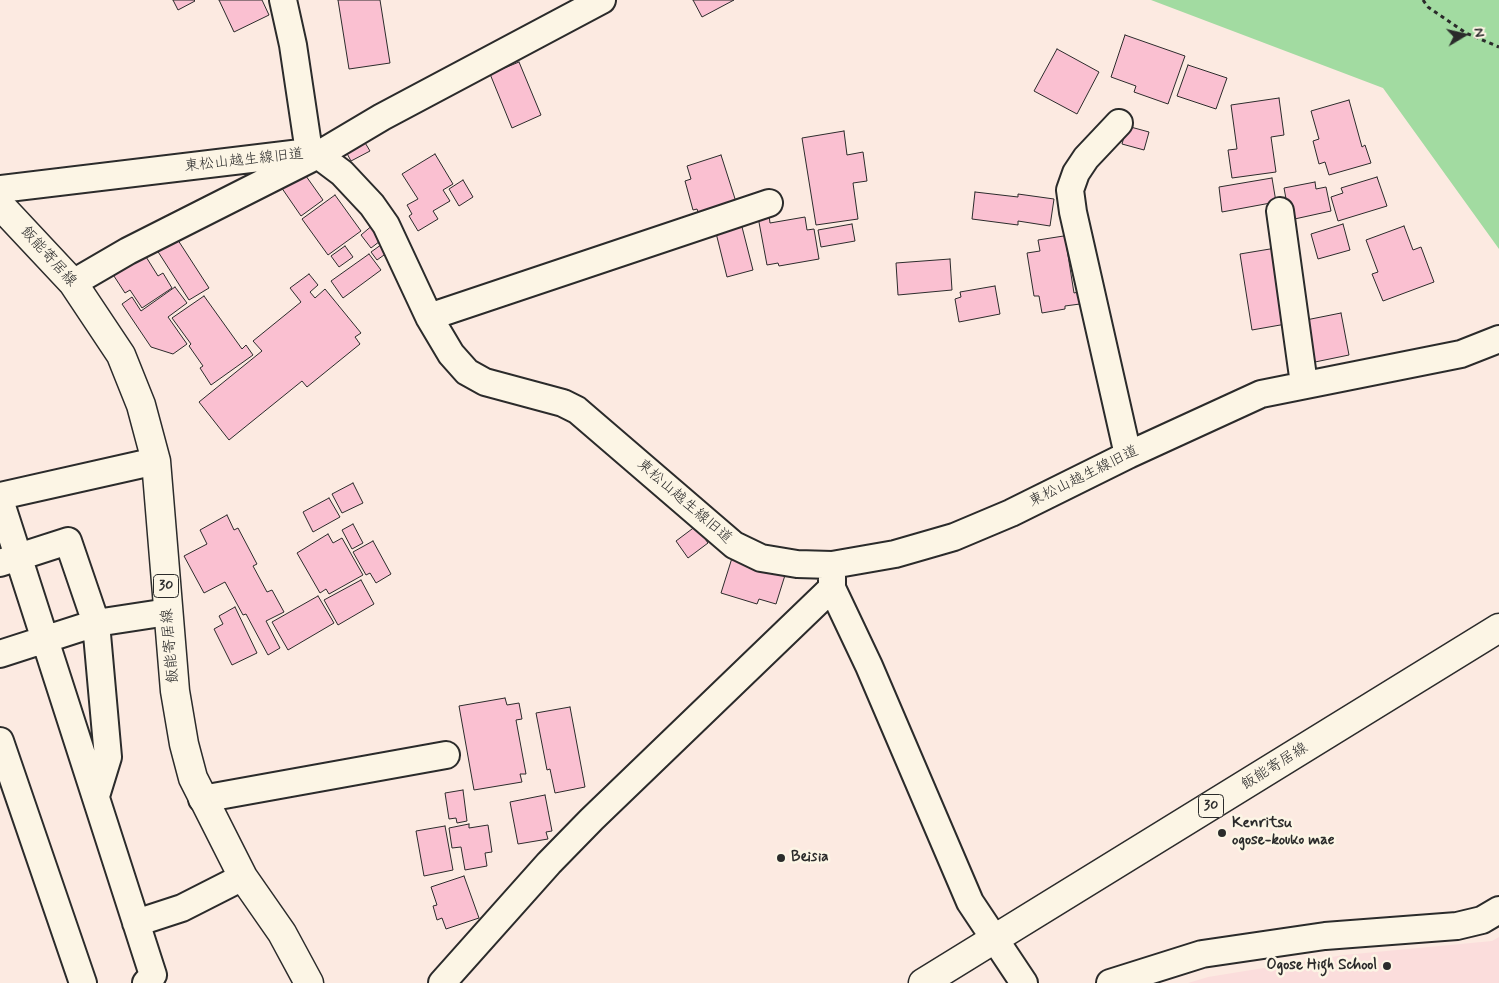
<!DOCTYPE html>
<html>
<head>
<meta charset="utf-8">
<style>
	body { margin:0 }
	#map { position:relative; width:1499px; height:983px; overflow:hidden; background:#fceae1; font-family:Mynerve,sans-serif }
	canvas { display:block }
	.north { position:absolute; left:1439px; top:10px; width:50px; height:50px; -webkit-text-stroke:4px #fcf5e5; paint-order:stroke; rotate:81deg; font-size:14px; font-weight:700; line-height:20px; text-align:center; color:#2b2b2b }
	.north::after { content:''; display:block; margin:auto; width:18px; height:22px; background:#2b2b2b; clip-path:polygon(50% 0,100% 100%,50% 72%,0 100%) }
</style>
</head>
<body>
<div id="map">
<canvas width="1499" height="983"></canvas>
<div class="north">N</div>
</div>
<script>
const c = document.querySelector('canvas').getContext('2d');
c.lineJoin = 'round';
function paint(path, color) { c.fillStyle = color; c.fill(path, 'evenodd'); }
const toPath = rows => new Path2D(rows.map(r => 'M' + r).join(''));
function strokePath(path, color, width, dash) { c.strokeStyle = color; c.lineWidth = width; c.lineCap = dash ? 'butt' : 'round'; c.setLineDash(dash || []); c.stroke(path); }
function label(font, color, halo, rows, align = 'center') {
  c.font = font + ' Mynerve,"Klee One",sans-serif'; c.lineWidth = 5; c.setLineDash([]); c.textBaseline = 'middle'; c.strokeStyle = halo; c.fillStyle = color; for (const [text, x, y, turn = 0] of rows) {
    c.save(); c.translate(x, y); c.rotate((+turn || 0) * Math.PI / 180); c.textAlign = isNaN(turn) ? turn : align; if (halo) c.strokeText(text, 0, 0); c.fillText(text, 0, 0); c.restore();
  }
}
paint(toPath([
	[1499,937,1499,983,1188,983,1208,977,1344,955,1492,941]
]), '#fbdddc');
paint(toPath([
	[1151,0,1499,0,1499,249,1383,88]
]), '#a2dba1');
const building = toPath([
	[173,0,194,0,195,1,178,10,173,0],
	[219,0,262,0,269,15,234,32,219,0],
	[338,0,380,0,390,63,349,69,338,0],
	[693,0,734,0,702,17,693,0],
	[1125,35,1185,56,1168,104,1134,92,1136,86,1111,77,1125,35],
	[1057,49,1099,72,1077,114,1034,91,1057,49],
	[519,62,541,115,512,128,490,74,519,62],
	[1188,65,1227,78,1216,109,1177,96,1188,65],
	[1279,98,1284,135,1271,137,1276,172,1232,178,1228,150,1237,149,1231,105,1279,98],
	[1349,100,1362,147,1365,145,1371,163,1329,175,1325,162,1319,164,1313,141,1319,139,1311,111,1349,100],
	[1127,126,1149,132,1144,150,1122,144,1127,126],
	[844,131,847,155,863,152,867,181,853,183,858,219,816,225,802,138,844,131],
	[361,136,370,151,351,161,343,146,361,136],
	[435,154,453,184,443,190,450,201,433,211,438,219,418,231,409,216,412,214,407,205,418,199,402,174,435,154],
	[721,155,737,205,700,217,697,209,693,210,685,181,691,179,687,166,721,155],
	[301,169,323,200,301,216,279,184,301,169],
	[1377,177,1387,206,1338,221,1331,197,1343,193,1341,188,1377,177],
	[1272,178,1276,202,1222,212,1219,187,1272,178],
	[463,180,473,197,459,206,449,189,463,180],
	[1315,182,1316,189,1326,187,1331,211,1290,220,1284,188,1315,182],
	[975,192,1018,197,1018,194,1054,199,1050,226,1018,221,1018,225,972,219,975,192],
	[335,195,361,231,328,255,302,219,335,195],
	[769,215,770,223,805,217,807,230,814,229,819,259,779,266,778,263,767,265,758,217,769,215],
	[741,223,753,270,727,277,715,229,741,223],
	[374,224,384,238,371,248,361,235,374,224],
	[852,224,855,241,821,247,818,230,852,224],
	[1343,224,1350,250,1318,259,1311,234,1343,224],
	[1404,226,1413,250,1421,247,1434,282,1383,301,1372,274,1378,272,1366,240,1404,226],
	[174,234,209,288,189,300,155,247,174,234],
	[1070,235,1072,248,1067,249,1074,293,1078,292,1080,304,1065,306,1065,309,1042,313,1039,296,1034,296,1027,253,1040,251,1038,240,1070,235],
	[385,242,391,250,377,260,371,252,385,242],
	[345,246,353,257,339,267,331,256,345,246],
	[1276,248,1286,324,1252,330,1240,254,1276,248],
	[143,252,158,276,163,273,172,288,142,308,130,290,125,293,112,273,143,252],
	[369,254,381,270,343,298,331,281,369,254],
	[950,259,952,290,898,295,896,263,950,259],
	[309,274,318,285,310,292,315,298,325,289,361,333,355,337,360,344,307,387,302,381,229,440,199,402,262,351,253,341,301,302,290,288,309,274],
	[995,286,1000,314,959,322,955,299,961,297,960,292,995,286],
	[175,287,187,303,168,317,187,344,173,354,151,347,122,304,132,297,141,311,175,287],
	[204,296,242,349,246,345,253,355,211,385,200,368,203,366,189,346,191,344,172,318,204,296],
	[1341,313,1349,355,1315,362,1306,320,1341,313],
	[353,483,363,503,342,513,332,494,353,483],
	[329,498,340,517,313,532,303,512,329,498],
	[227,515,234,530,238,528,257,564,253,566,267,592,272,590,284,612,266,621,280,648,268,655,246,614,243,615,225,582,204,593,184,556,207,544,200,530,227,515],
	[353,524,363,543,352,549,342,530,353,524],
	[696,526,708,543,688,558,676,541,696,526],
	[328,534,333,543,342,538,363,575,329,594,326,589,320,593,297,553,328,534],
	[373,541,391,574,376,583,370,573,366,575,353,552,373,541],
	[732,558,786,572,776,604,759,599,757,604,721,593,732,558],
	[361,580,374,604,338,625,324,600,361,580],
	[318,596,334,623,288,650,272,622,318,596],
	[235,607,257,653,232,665,214,629,223,624,219,616,235,607],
	[505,698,507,705,519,703,522,719,516,720,526,774,520,774,522,782,474,790,459,706,505,698],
	[570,707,585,787,555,793,550,769,547,770,536,713,570,707],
	[463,790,467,821,457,823,456,818,449,819,445,793,463,790],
	[545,795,552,831,546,832,548,839,518,844,510,802,545,795],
	[469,824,469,828,488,825,492,852,485,853,487,866,465,870,461,847,452,848,449,828,469,824],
	[445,826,453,870,424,876,416,831,445,826],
	[464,876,479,918,446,929,442,918,437,920,433,906,437,905,431,887,464,876]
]);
paint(building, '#fac0d1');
strokePath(building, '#2b2b2b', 1);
const minor = toPath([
	[283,0,293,45,309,152],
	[1119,123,1086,158,1076,173,1070,190,1073,212,1128,455],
	[0,189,309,152,318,155,342,173,372,205,386,225,429,317,451,354,467,372,485,382,563,403,577,410,734,545,761,558,797,564,832,565,895,554,954,537,1011,513,1128,455,1261,394,1461,354,1499,339],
	[1280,211,1304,384],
	[73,283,128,251,318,155,382,117,602,0],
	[429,317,769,203],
	[0,496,156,461],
	[0,500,153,975,146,983],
	[0,563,68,541,96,623,108,757,96,796],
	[832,571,832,588,869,666,970,902,1024,983],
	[0,654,96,623,168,612],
	[0,741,83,983],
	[202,799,446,755],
	[136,923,182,908,243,877],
	[442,983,549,863,592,819,832,588],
	[1110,983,1202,954,1325,936,1457,926,1482,920,1499,910]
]);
const major = toPath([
	[0,205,73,283,121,355,141,405,156,461,175,691,184,744,193,778,243,877,282,933,309,983],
	[923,983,1499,628]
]);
strokePath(minor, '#2b2b2b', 30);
strokePath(major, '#2b2b2b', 31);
strokePath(toPath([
	[1423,0,1428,7,1466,33,1499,47]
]), '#2b2b2b', 3, [4, 4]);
strokePath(minor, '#fcf5e5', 26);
strokePath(major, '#fcf5e5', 28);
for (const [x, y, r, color] of [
	[1222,833,5,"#2b2b2b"],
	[781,858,5,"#2b2b2b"],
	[1387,966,5,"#2b2b2b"]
]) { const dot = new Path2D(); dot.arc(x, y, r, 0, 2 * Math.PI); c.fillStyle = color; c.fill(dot); strokePath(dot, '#fcf5e5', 2); }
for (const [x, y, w] of [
	[166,586,25],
	[1211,806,25]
]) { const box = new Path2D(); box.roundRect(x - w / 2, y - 11.5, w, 23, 4); c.fillStyle = '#fcf5e5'; c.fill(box); strokePath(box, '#2b2b2b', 1); }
label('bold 14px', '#2b2b2b', null, [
	["30",166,586],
	["30",1211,806]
]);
label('15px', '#2b2b2b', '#fcf5e5', [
	["東松山越生線旧道",244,161,-6],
	["飯能寄居線",48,257,48],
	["東松山越生線旧道",1084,477,-26],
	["東松山越生線旧道",684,502,41],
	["飯能寄居線",171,646,-95],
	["飯能寄居線",1275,767,-32]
]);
label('bold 15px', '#2b2b2b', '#fcf5e5', [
	["Kenritsu",1232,824],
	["ogose-kouko mae",1232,841],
	["Beisia",791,858],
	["Ogose High School",1377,966,"right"]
], 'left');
</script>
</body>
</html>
